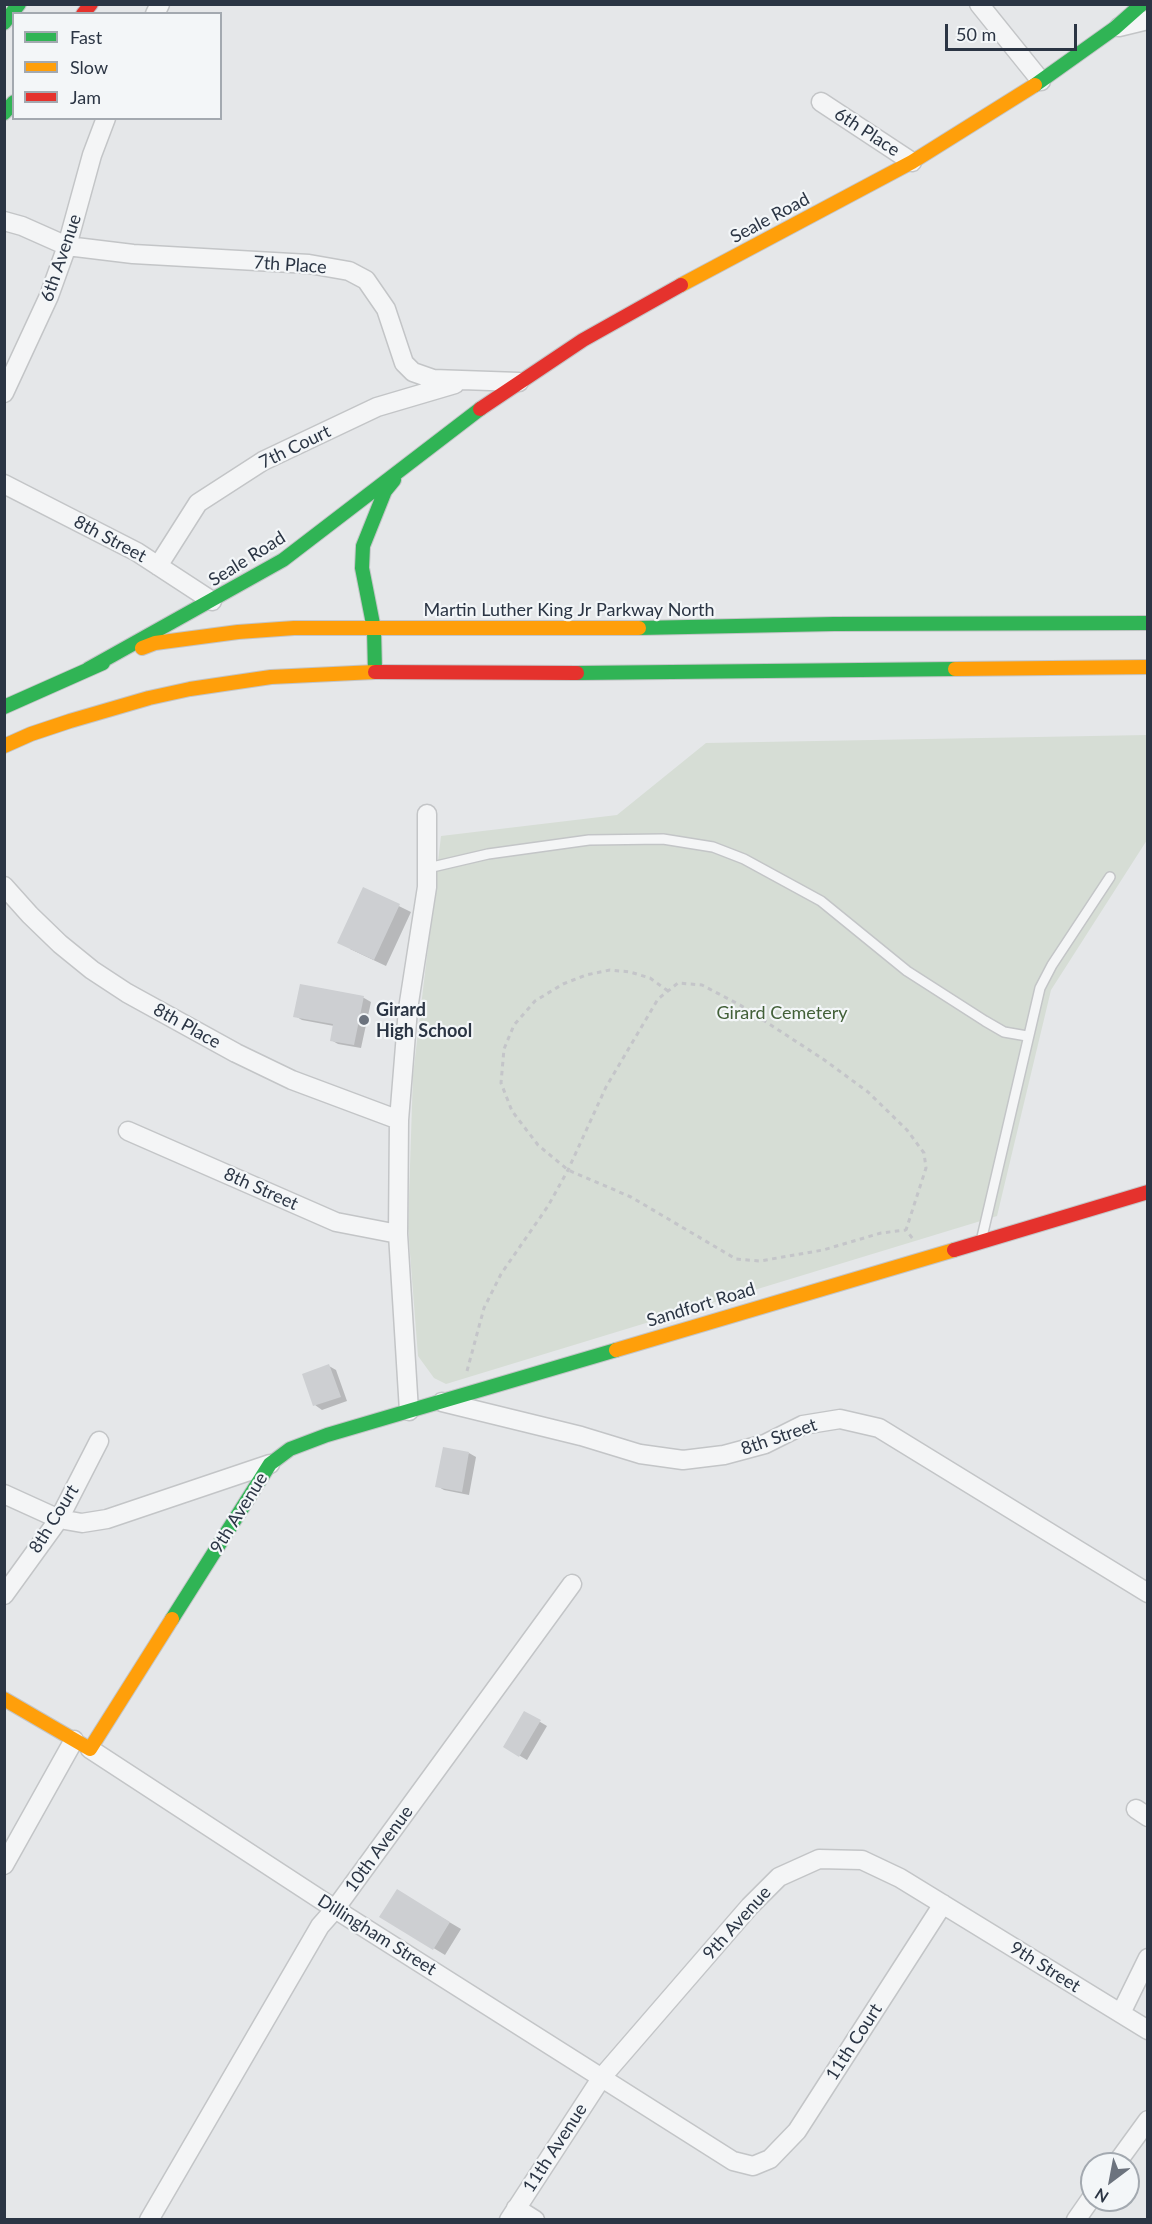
<!DOCTYPE html>
<html>
<head>
<meta charset="utf-8">
<style>
	body { margin:0 }
	#map { position:relative; width:1152px; height:2224px; overflow:hidden; background:#e5e7e9; font-family:Lato,sans-serif }
	canvas { display:block }
	.frame { position:absolute; inset:0; border:6px solid #2b3544; pointer-events:none }
	.legend { position:absolute; left:12px; top:12px; width:210px; height:108px; box-sizing:border-box; background:#f3f6f8; border:2px solid #a3a9b0; margin:0; padding:8px 10px; list-style:none; font-size:18px; color:#2b3544 }
	.legend li { display:flex; align-items:center; gap:12px; height:30px }
	.legend b { width:30px; border:2px solid #a3a9b0 }
	.north { position:absolute; left:1080px; top:2152px; width:60px; height:60px; box-sizing:border-box; background:#f3f6f8; border:2px solid #a3a9b0; border-radius:50%; rotate:212deg; font-size:16px; font-weight:700; line-height:24px; text-align:center; color:#2b3544 }
	.north::after { content:''; display:block; margin:auto; width:21px; height:27px; background:#6c737e; clip-path:polygon(50% 0,100% 100%,50% 72%,0 100%) }
	.scale { position:absolute; left:945px; top:24px; width:132px; height:27px; box-sizing:border-box; border:3px solid #2b3544; border-top:0; padding-left:8px; font-size:18px; line-height:21px; white-space:nowrap; color:#2b3544; -webkit-text-stroke:4px #f3f6f8; paint-order:stroke }
</style>
</head>
<body>
<div id="map">
<canvas width="1152" height="2224"></canvas>
<div class="frame"></div>
<ul class="legend">
<li><b style="height:8px;background:#30b455"></b>Fast</li>
<li><b style="height:8px;background:#ff9f0a"></b>Slow</li>
<li><b style="height:8px;background:#e5322d"></b>Jam</li>
</ul>
<div class="north">N</div>
<div class="scale">50 m</div>
</div>
<script>
const c = document.querySelector('canvas').getContext('2d');
c.lineJoin = 'round';
function paint(path, color) { c.fillStyle = color; c.fill(path, 'evenodd'); }
const toPath = rows => new Path2D(rows.map(r => 'M' + r).join(''));
function strokePath(path, color, width, dash) { c.strokeStyle = color; c.lineWidth = width; c.lineCap = dash ? 'butt' : 'round'; c.setLineDash(dash || []); c.stroke(path); }
function label(font, color, halo, rows, align = 'center') {
  c.font = font + ' Lato,sans-serif'; c.lineWidth = 4.5; c.setLineDash([]); c.textBaseline = 'middle'; c.strokeStyle = halo; c.fillStyle = color; for (const [text, x, y, turn = 0] of rows) {
    c.save(); c.translate(x, y); c.rotate((+turn || 0) * Math.PI / 180); c.textAlign = isNaN(turn) ? turn : align; if (halo) c.strokeText(text, 0, 0); c.fillText(text, 0, 0); c.restore();
  }
}
paint(toPath([
	[1147,735,1147,840,1051,990,997,1216,446,1384,434,1378,418,1356,408,1227,413,1075,441,836,617,815,706,743]
]), '#d6ddd5');
paint(toPath([
	[364,889,411,912,386,966,350,949],
	[301,986,364,998,371,1002,361,1048,338,1044,331,1040,334,1026,302,1020,295,1016],
	[329,1366,336,1370,347,1401,322,1410,315,1405],
	[469,1453,476,1457,469,1495,444,1490,437,1486],
	[525,1713,547,1726,527,1760,505,1747],
	[397,1891,461,1929,445,1955,381,1916]
]), '#0003');
paint(toPath([
	[363,887,400,904,374,960,337,943],
	[300,984,364,996,354,1045,330,1041,333,1024,293,1017],
	[329,1364,341,1397,313,1406,302,1374],
	[443,1447,469,1452,462,1492,435,1487],
	[524,1711,541,1720,519,1757,503,1747],
	[397,1889,450,1922,433,1950,379,1917]
]), '#cdcfd2');
const lane = toPath([
	[428,868,488,854,589,840,663,839,713,847,744,859,821,901,907,971,985,1021,1004,1032,1027,1036],
	[982,1237,1040,988,1052,965,1110,877]
]);
const street = toPath([
	[979,4,1041,81],
	[155,14,160,4],
	[1119,27,1148,20],
	[821,102,912,162],
	[4,221,22,226,67,246,133,254,309,264,349,271,366,280,386,309,404,363,413,372,433,379,519,382],
	[4,393,49,296,67,246,92,155,106,118],
	[4,484,137,552,212,601],
	[158,566,198,503,263,461,377,407,455,384],
	[4,886,30,915,60,944,92,970,127,993,236,1053,292,1080,399,1120],
	[128,1131,336,1222,398,1234],
	[442,1402,581,1436,640,1454,683,1460,724,1455,765,1444,803,1425,840,1419,879,1428,1148,1593],
	[409,1411,398,1234,399,1120,408,1009,427,887,427,814],
	[4,1494,59,1519,82,1523,107,1519,270,1464],
	[4,1595,59,1519,99,1441],
	[90,1749,335,1909,733,2161,753,2166,770,2159,797,2131,943,1904],
	[1136,1809,1148,1817],
	[4,1865,74,1740],
	[1121,2013,1148,1958],
	[1116,2164,1148,2120],
	[516,2208,535,2220],
	[149,2220,320,1926,335,1909,572,1584],
	[509,2220,602,2077,750,1906,779,1877,819,1859,862,1860,900,1878,1148,2030],
	[1076,2220,1092,2197]
]);
const fast = toPath([
	[4,23,19,4],
	[1035,85,1115,28,1142,4],
	[4,113,14,102],
	[639,628,834,624,1148,623],
	[88,669,283,560,480,409],
	[375,672,374,629,362,568,363,546,385,491,394,480],
	[577,673,955,669],
	[4,707,103,663],
	[172,1619,270,1464,290,1449,327,1435,616,1350]
]);
const slow = toPath([
	[681,285,912,162,1035,85],
	[142,648,155,643,238,632,294,628,639,628],
	[955,669,1148,667],
	[4,746,31,734,70,721,149,698,190,689,271,677,375,672],
	[616,1350,954,1250],
	[4,1699,90,1749,172,1619]
]);
const jam = toPath([
	[83,14,91,4],
	[480,409,583,340,681,285],
	[375,672,577,673],
	[954,1250,1148,1192]
]);
strokePath(lane, '#c3c5c7', 12);
strokePath(street, '#c3c5c7', 21);
strokePath(fast, '#c3c5c7', 16);
strokePath(slow, '#c3c5c7', 16);
strokePath(jam, '#c3c5c7', 16);
strokePath(toPath([
	[668,991,650,978,630,972,610,970,586,975,563,984,535,1001,514,1025,504,1049,501,1083,512,1111,538,1145,568,1170,631,1197,736,1259,760,1261,823,1250,881,1233,906,1230],
	[467,1371,484,1308,501,1274,548,1206,568,1170,606,1087,658,999,678,983,702,985,740,1005,823,1059,868,1092,907,1130,924,1153,926,1168,906,1230,913,1239]
]), '#c4c5c9', 3, [4.5, 4.5]);
strokePath(lane, '#f4f5f6', 9);
strokePath(street, '#f4f5f6', 18);
strokePath(fast, '#30b455', 14);
strokePath(slow, '#ff9f0a', 14);
strokePath(jam, '#e5322d', 14);
for (const [x, y, r, color] of [
	[364,1020,6,"#6c737e"]
]) { const dot = new Path2D(); dot.arc(x, y, r, 0, 2 * Math.PI); c.fillStyle = color; c.fill(dot); strokePath(dot, '#f3f6f8', 2); }
label('18px', '#2b3544', '#f3f6f8', [
	["6th Place",867,132,33],
	["Seale Road",770,218,-28],
	["6th Avenue",61,258,-71],
	["7th Place",290,265,4],
	["7th Court",295,447,-26],
	["8th Street",110,539,28],
	["Seale Road",247,559,-32],
	["Martin Luther King Jr Parkway North",569,610],
	["8th Place",187,1026,29],
	["8th Street",261,1189,24],
	["Sandfort Road",701,1305,-17],
	["8th Street",779,1437,-19],
	["9th Avenue",239,1513,-58],
	["8th Court",54,1519,-58],
	["10th Avenue",379,1849,-54],
	["9th Avenue",737,1923,-48],
	["Dillingham Street",377,1935,32],
	["9th Street",1045,1967,32],
	["11th Court",854,2042,-57],
	["11th Avenue",555,2148,-57]
]);
label('bold 18px', '#2b3544', '#f3f6f8', [
	["Girard",376,1010],
	["High School",376,1031]
], 'left');
label('18px', '#426038', '#f3f6f8', [
	["Girard Cemetery",782,1013]
]);
</script>
</body>
</html>
